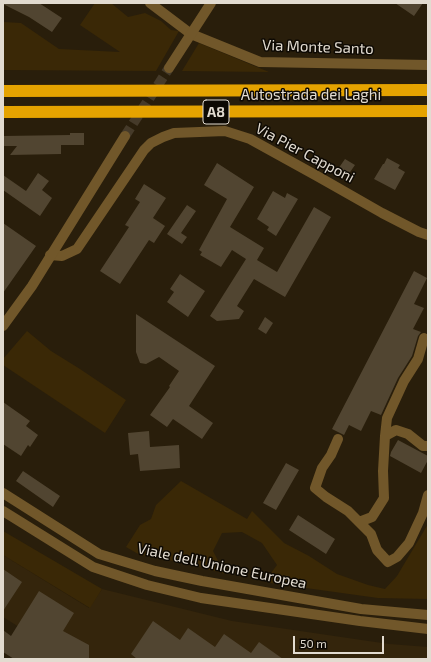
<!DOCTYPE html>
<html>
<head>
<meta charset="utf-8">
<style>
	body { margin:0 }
	#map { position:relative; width:431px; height:662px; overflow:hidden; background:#291e0b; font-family:"Exo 2",sans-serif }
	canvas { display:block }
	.frame { position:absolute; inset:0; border:4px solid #e2dbd0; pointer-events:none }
	.scale { position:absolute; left:293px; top:636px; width:91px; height:18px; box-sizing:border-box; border:2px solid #e2dbd0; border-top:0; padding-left:5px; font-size:12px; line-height:14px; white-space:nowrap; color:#e2dbd0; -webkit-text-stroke:3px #0d0903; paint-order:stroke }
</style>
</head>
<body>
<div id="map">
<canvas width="431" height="662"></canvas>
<div class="frame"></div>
<div class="scale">50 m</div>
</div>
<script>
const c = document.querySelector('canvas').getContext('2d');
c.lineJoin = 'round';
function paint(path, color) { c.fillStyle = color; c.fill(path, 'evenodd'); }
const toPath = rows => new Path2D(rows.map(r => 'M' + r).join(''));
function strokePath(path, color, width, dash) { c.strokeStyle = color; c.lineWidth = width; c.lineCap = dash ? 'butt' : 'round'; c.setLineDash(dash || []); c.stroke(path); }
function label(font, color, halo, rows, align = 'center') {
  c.font = font + ' "Exo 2",sans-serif'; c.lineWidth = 3; c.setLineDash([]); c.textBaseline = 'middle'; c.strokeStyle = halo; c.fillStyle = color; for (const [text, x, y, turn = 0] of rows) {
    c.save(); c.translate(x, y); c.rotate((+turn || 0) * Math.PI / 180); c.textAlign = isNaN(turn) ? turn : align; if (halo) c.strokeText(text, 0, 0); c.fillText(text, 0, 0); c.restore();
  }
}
paint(toPath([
	[3,555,89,608,102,589,232,621,389,644,428,647,428,659,57,659,61,653,3,617]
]), '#34250c');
paint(toPath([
	[95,3,111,3,128,17,145,13,161,21,171,30,179,31,156,71,3,70,3,22,21,23,59,49,120,52,80,25],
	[199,43,269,72,182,71],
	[27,331,51,351,80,369,126,400,105,433,3,365,3,359],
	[181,481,247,519,252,511,284,543,309,556,337,574,368,585,385,589,397,576,428,524,428,599,378,598,270,583,263,577,271,573,277,565,262,543,242,532,222,533,213,551,225,574,186,563,140,555,126,547,140,525,151,519,156,505],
	[3,531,102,589,90,608,3,555]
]), '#3a2806');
paint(toPath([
	[3,3,39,3,62,18,52,32,29,17,3,4],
	[395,3,423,3,414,16],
	[70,133,84,133,84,145,61,145,61,154,10,155,17,146,3,146,3,136,70,135],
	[387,158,400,165,398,168,405,172,395,190,374,179,383,164,384,164],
	[345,159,355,165,348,175,338,169],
	[217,163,254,187,230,227,264,248,257,260,277,272,314,207,331,217,285,297,254,279,237,306,244,311,239,319,217,321,210,316,246,259,232,250,221,267,200,255,202,252,199,250,227,199,204,185],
	[38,173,49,181,42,190,52,198,40,216,3,190,3,175,26,191],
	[144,184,166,198,153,218,165,226,154,243,149,240,120,284,100,271,129,227,125,225,140,202,135,199],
	[273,191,285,198,287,193,298,199,276,236,267,230,269,227,257,219],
	[187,205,196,211,181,233,187,237,182,244,167,234],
	[3,223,36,246,3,293],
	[414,271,427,278,414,304,424,308,413,329,421,332,418,336,412,356,398,378,381,415,371,411,361,431,349,425,344,435,332,429],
	[180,274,205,291,188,317,167,302,174,292,170,289],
	[136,314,215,366,189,406,213,423,202,439,173,419,167,427,150,415,170,387,169,386,179,371,159,357,146,364,140,363,136,352],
	[265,317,273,323,266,334,258,329],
	[3,402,30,421,26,426,38,435,30,447,28,445,21,456,3,444],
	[149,431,150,447,179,445,180,468,140,471,138,454,130,455,128,433],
	[398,440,428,456,428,460,421,473,390,456,391,452],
	[286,463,299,470,276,510,263,503],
	[23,471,60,496,53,507,16,481],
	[298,515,335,539,326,554,289,530],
	[3,569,22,582,3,611],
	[39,591,74,613,63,631,89,645,89,659,14,659,3,652,3,630,11,636],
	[153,621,180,640,188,628,215,647,224,634,251,653,259,642,283,659,137,659,131,654]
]), '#514531');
strokePath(toPath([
	[125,136,169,68]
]), '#453a29', 10, [10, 5]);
strokePath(toPath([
	[150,3,191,34,260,62,428,65],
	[50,255,62,256,77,249,144,150,151,143,163,137,174,133,225,131,250,139,317,176,382,213,419,232,428,235],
	[385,436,387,418,404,381,418,359,424,338],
	[338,439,331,455,322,468,315,488,326,497,348,511,371,534,377,550,388,562,397,557,409,543,423,513,428,495],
	[3,493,99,554,155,571,202,581,361,609,428,615],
	[3,511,93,567,147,585,201,598,360,621,428,629],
	[359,522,372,517,384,498,383,471,385,436,396,430,408,434,423,446,428,446]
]), '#71572a', 10);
strokePath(toPath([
	[169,68,211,3],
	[3,326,32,286,125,136]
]), '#71572a', 10);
strokePath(toPath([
	[3,91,428,90],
	[3,112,428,111]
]), '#e5a300', 12);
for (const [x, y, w] of [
	[216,112,26]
]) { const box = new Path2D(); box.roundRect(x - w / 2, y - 12, w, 24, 3); c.fillStyle = '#0d0903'; c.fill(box); strokePath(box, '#e2dbd0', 1); }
label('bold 14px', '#e2dbd0', null, [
	["A8",216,112]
]);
label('15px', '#e2dbd0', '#0d0903', [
	["Via Monte Santo",318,47,2],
	["Autostrada dei Laghi",311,95],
	["Via Pier Capponi",305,153,28],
	["Viale dell'Unione Europea",222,566,12]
]);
</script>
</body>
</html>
